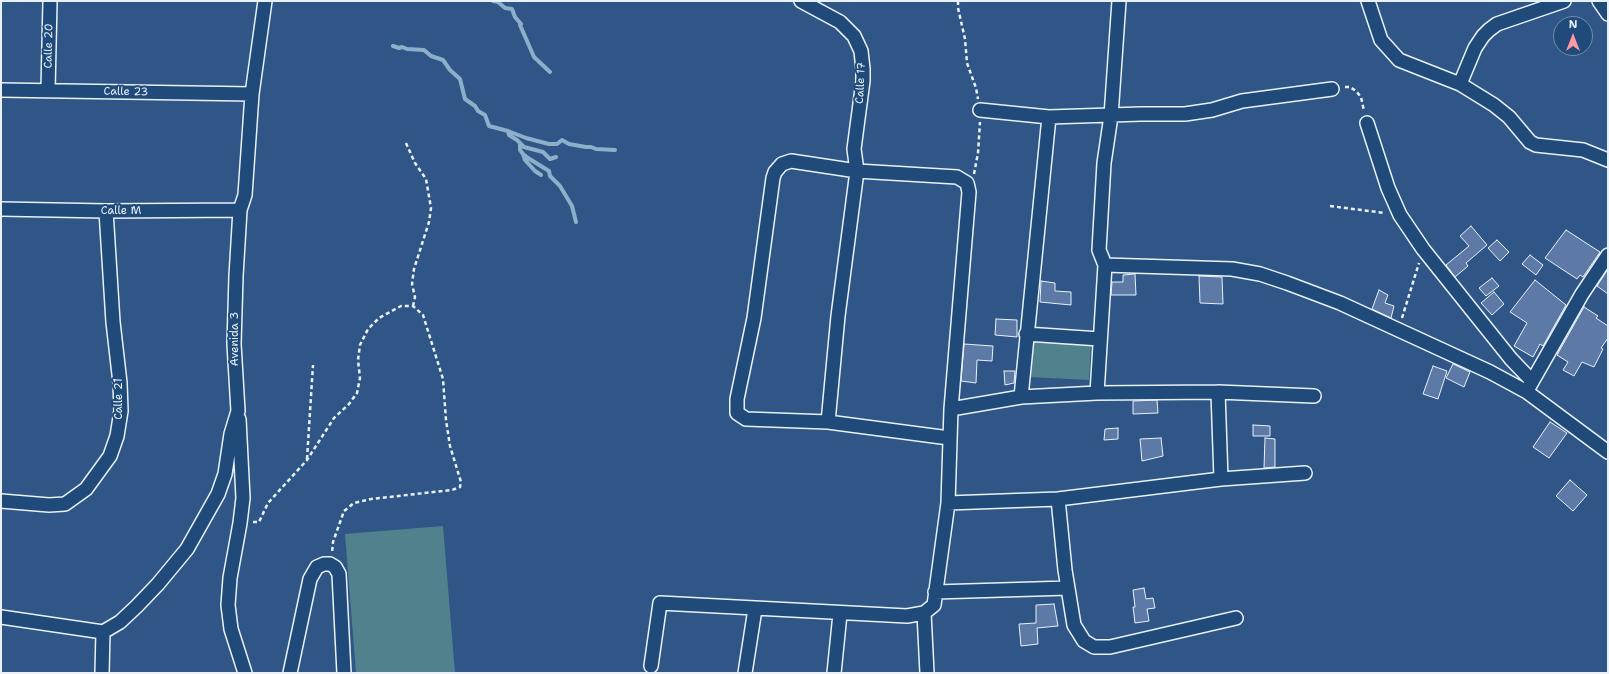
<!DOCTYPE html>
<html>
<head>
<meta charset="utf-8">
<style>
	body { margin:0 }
	#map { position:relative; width:1609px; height:674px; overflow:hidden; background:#2f5686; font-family:"Shantell Sans",sans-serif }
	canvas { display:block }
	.frame { position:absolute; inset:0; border:2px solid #e8f1f8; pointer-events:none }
	.north { position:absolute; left:1553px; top:16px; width:40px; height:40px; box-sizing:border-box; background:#1f4a7a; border:1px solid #6f8dac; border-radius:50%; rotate:0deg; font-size:11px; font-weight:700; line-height:16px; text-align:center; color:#e8f1f8 }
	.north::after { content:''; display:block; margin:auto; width:14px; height:18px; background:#ff9aa2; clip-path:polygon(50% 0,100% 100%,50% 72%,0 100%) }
</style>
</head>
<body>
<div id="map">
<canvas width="1609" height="674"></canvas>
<div class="frame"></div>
<div class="north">N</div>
</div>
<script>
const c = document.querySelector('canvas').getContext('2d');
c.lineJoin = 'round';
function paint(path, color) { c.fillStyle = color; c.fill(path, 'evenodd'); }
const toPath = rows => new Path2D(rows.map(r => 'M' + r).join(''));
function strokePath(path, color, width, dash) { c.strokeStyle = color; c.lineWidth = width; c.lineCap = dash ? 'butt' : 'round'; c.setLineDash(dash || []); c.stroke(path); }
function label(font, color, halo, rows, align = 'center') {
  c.font = font + ' "Shantell Sans",sans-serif'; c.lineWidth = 4; c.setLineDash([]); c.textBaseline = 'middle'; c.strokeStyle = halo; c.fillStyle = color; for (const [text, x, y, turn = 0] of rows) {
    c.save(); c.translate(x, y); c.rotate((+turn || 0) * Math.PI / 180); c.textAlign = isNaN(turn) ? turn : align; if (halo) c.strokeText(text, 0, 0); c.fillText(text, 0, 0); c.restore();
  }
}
paint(toPath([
	[1031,339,1091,343,1089,380,1029,377],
	[443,526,455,673,356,673,345,534]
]), '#51818c');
strokePath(toPath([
	[493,1,498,2,505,8,512,9,515,17,521,24,520,25,534,57,550,72],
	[393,46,399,48,402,47,407,49,424,50,431,56,443,60,450,70,460,79,465,99,475,106,478,111,485,115,489,126,508,131,509,135,517,140,524,147,543,152,550,159,556,157],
	[508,131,526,138,549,144,557,144,562,140,569,144,586,147,591,147,596,149,615,150],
	[520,144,520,150,523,154,525,160,535,171,541,175],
	[523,154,528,158,549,171,550,176,560,186,572,206,576,222]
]), '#8eafc9', 4);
const building = toPath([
	[1471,226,1487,245,1466,263,1468,266,1455,277,1446,265,1469,246,1460,236,1471,226],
	[1566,230,1600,252,1583,277,1580,275,1577,279,1545,258,1566,230],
	[1497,240,1509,252,1500,261,1488,248,1497,240],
	[1530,255,1543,265,1536,275,1522,264,1530,255],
	[1608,269,1608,294,1597,286,1608,269],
	[1135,274,1136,295,1111,295,1112,282,1123,282,1123,275,1135,274],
	[1199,276,1222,277,1223,304,1200,303,1199,276],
	[1492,278,1499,286,1486,296,1479,288,1492,278],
	[1535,280,1566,305,1543,346,1540,344,1533,357,1514,346,1527,323,1510,312,1535,280],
	[1041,281,1055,283,1055,291,1071,292,1071,305,1040,302,1041,281],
	[1379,290,1388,295,1385,303,1394,306,1391,318,1372,309,1379,290],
	[1494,292,1504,304,1492,315,1481,303,1494,292],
	[1584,307,1598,316,1596,318,1608,326,1608,338,1601,348,1603,349,1594,367,1582,362,1574,376,1563,370,1568,362,1557,355,1584,307],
	[996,319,1017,320,1017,337,995,335,996,319],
	[964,344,993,346,992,361,977,360,976,383,961,381,964,344],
	[1453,364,1470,372,1464,387,1446,378,1453,364],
	[1433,366,1447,371,1438,399,1423,394,1433,366],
	[1004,371,1015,371,1014,383,1005,385,1004,371],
	[1157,400,1158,413,1133,414,1133,401,1157,400],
	[1550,422,1567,433,1549,458,1533,447,1550,422],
	[1253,425,1270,426,1270,436,1253,436,1253,425],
	[1118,428,1118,439,1104,440,1105,429,1118,428],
	[1161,438,1163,456,1142,461,1140,439,1161,438],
	[1265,438,1275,439,1275,467,1264,468,1265,438],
	[1570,480,1587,495,1573,511,1556,496,1570,480],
	[1144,588,1146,599,1153,598,1155,608,1147,609,1149,621,1135,623,1133,607,1135,607,1133,590,1144,588],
	[1054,604,1058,626,1037,628,1038,644,1021,646,1019,624,1036,623,1036,605,1054,604]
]);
paint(building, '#5d7aa7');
strokePath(building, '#e8f1f8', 1);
const minor = toPath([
	[801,1,840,22,854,36,861,51,863,69,863,81,854,149,857,171,838,316,828,422],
	[1368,1,1381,40,1399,60,1460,84,1494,105,1509,117,1530,142,1536,145,1583,150,1608,160],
	[1599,1,1608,14],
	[1460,84,1475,48,1483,36,1489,30,1497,24,1564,1],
	[1,90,252,94],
	[48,90,50,1],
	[980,110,1049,117,1141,114,1185,114,1212,110,1242,101,1332,89],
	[1367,123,1388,188,1400,215,1423,249,1511,359,1532,381],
	[1,209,106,211,240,210],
	[1105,265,1232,269,1260,274,1287,283,1340,303,1490,372,1527,392,1608,452],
	[1026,334,1100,339],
	[1529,387,1582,294,1608,255],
	[1218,392,1221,479],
	[1097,393,1105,265,1099,250,1104,163,1111,116,1119,1],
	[1021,397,1049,117],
	[951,409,1021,397,1097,393,1218,392,1314,396],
	[239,419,243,498,240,523,230,578,228,605,231,629,245,673],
	[1058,499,1065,570,1074,625,1084,641,1094,647,1110,647,1236,618],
	[1,501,49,505,65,504,86,489,110,456,117,436,121,411,120,383,113,322,106,211],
	[948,503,1058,499,1221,479,1305,473],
	[935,592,1068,588],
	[924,613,927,673],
	[1,617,103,632],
	[103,632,120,622,137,606,158,584,187,549,218,494,225,474,231,434,238,411,234,344,236,276,240,210,245,195,252,94,265,1],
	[651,666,660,603,907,616,924,613,934,605,948,503,951,409,969,192,967,183,957,177,857,171,791,161,782,164,775,172,773,178,754,318,737,399,737,413,746,419,828,422,949,438],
	[102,673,103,632],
	[290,673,310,579,317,567,324,564,330,564,335,567,339,574,344,673],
	[745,673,755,609],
	[834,673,840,614]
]);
strokePath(minor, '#e8f1f8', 16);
strokePath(toPath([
	[958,1,958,8,965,39,967,63,976,88,978,99],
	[1345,87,1350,87,1356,91,1361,97,1364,111],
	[406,143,415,163,426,179,431,208,429,222,414,269,412,284,415,297,413,306],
	[974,174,978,153,980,122],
	[1330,206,1385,213],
	[1402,318,1419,263],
	[307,459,313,365],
	[253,522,259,522,268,503,307,460,334,418,349,404,357,393,360,378,358,360,360,345,368,329,379,318,401,306,413,306,423,315,443,379,446,420,450,446,461,482,460,487,452,490,371,499,354,503,344,511,333,542,332,553]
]), '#e8f1f8', 2.5, [4, 3]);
strokePath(minor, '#1f4a7a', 13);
label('11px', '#e8f1f8', '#1f4a7a', [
	["Calle 20",49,46,-89],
	["Calle 17",861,83,-87],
	["Calle 23",126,92,1],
	["Calle M",121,211],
	["Avenida 3",235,339,-90],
	["Calle 21",119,399,-90]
]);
</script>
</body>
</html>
